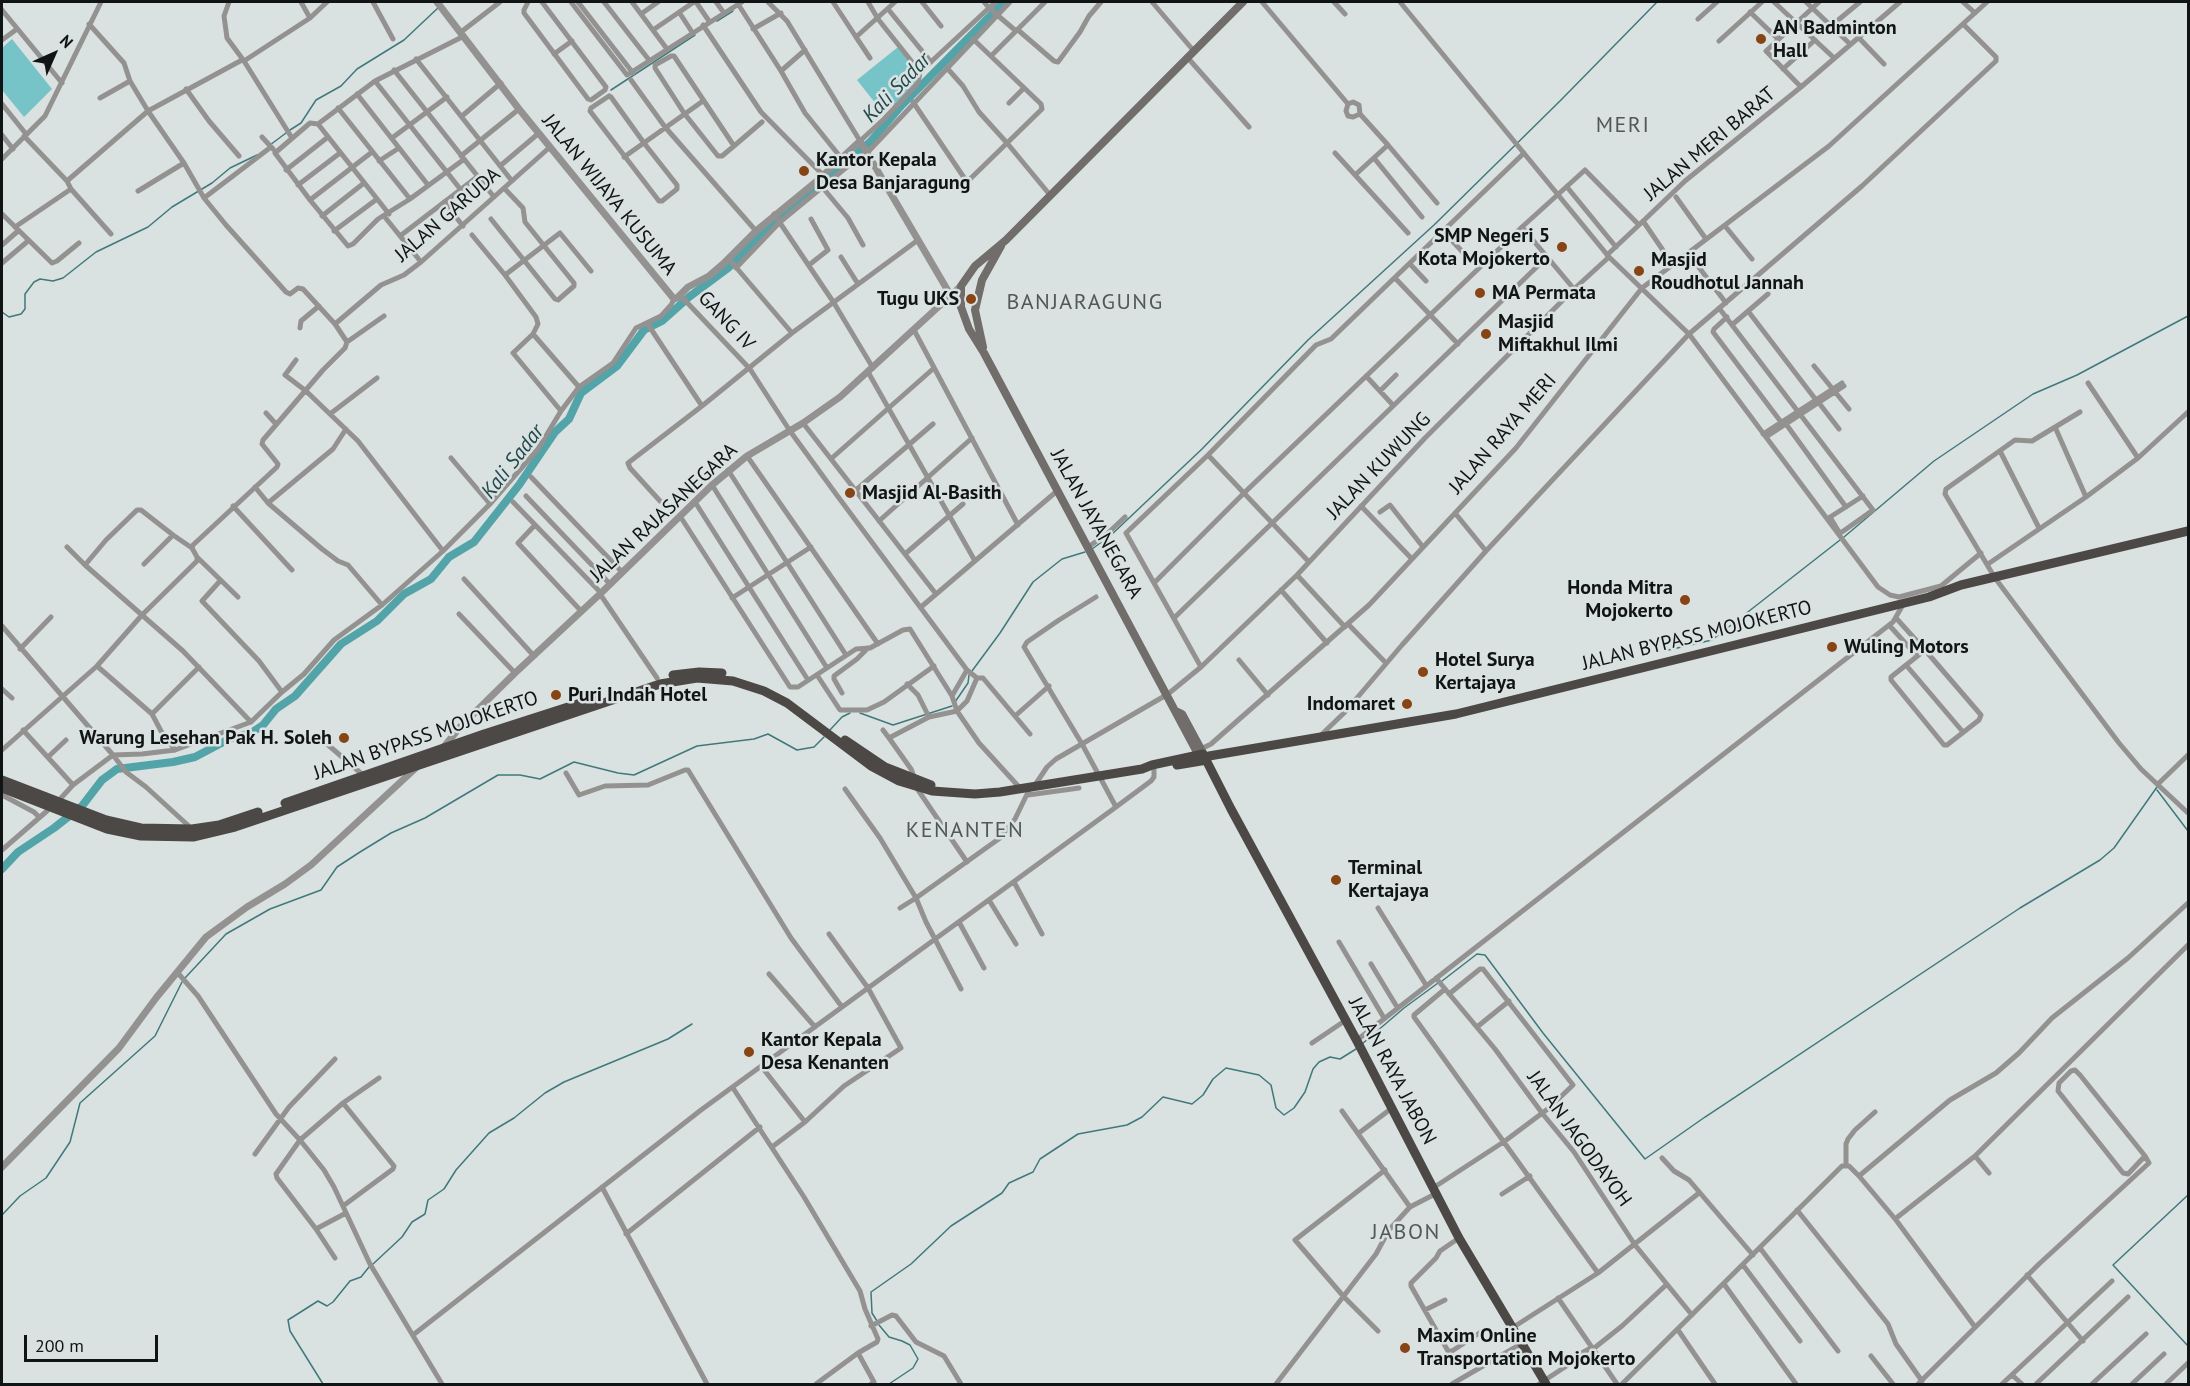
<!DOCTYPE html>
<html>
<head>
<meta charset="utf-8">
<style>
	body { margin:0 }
	#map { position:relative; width:2190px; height:1386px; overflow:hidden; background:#dae1e1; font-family:"PT Sans",sans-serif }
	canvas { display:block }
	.frame { position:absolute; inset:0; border:3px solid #111414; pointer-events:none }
	.north { position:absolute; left:24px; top:24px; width:60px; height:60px; -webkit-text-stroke:4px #dae1e1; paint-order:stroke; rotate:45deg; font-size:16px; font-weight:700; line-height:24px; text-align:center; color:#111414 }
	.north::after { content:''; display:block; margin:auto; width:21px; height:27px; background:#111414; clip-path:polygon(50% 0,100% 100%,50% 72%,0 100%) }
	.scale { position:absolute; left:24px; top:1335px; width:134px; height:27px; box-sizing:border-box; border:3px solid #111414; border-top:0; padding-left:8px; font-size:18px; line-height:21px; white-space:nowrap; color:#111414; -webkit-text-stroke:4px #dae1e1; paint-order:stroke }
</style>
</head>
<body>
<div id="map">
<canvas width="2190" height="1386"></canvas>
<div class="frame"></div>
<div class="north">N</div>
<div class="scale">200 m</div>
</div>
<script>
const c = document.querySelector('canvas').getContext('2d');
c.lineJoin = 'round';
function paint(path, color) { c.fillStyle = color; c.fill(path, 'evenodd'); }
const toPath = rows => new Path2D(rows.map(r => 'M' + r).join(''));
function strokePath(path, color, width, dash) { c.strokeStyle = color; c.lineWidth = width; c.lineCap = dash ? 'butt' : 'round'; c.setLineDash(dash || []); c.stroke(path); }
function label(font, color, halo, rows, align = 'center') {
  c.font = font + ' "PT Sans",sans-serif'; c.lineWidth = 5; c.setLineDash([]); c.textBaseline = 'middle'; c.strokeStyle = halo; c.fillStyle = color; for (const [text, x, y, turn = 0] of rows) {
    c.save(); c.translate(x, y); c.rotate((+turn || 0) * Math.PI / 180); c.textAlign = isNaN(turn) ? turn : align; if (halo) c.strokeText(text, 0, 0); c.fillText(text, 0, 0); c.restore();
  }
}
paint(toPath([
	[12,39,52,89,24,117,2,90,2,48],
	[898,47,918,72,916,82,894,105,887,95,876,104,857,80]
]), '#76c4c8');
strokePath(toPath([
	[717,21,733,11],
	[611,90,695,35],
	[290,130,301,123,316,100,341,86,357,69,404,40,439,7],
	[270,145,286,133],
	[2,312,9,317,21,314,25,309,25,294,34,282,40,279,53,281,63,278,96,252,148,227,172,207,212,183,230,168,257,155],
	[1844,537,1934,461,2033,394,2077,375,2188,316],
	[1092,549,1110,536,1202,449,1308,340,1434,225,1561,100,1657,2],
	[1664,651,1712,640,1840,540],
	[972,671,1000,633,1033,582,1062,559,1085,552],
	[955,702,968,683,969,675],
	[860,713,893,725,952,706],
	[829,731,842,717,850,713],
	[2157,790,2188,831],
	[185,978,226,934,270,909,321,890,337,867,360,852,391,833,425,818,498,775,520,775,540,779,574,762,618,773,634,775,697,746,754,739,768,734,797,750,814,747,824,737],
	[1442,981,1477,954,1485,955,1543,1033,1645,1159,1705,1117,2020,908,2100,860,2114,848,2157,787],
	[1362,1044,1404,1008,1438,983],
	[2188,1195,2113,1265,2188,1346],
	[2,1215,20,1196,46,1178,70,1142,80,1103,155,1036,182,982],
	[373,1264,402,1237,412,1222,425,1214,428,1200,444,1189,456,1170,489,1133,514,1118,545,1093,564,1082,668,1039,692,1024],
	[877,1321,872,1313,871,1292,911,1264,951,1226,1002,1193,1009,1183,1033,1172,1040,1159,1078,1134,1127,1125,1142,1117,1163,1097,1192,1104,1203,1095,1213,1079,1226,1068,1259,1075,1271,1085,1276,1108,1284,1115,1294,1108,1305,1092,1313,1069,1319,1062,1330,1057,1340,1059,1356,1049],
	[879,1325,889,1337,902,1341,910,1345,918,1359,913,1368,889,1384],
	[323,1384,290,1331,288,1320,318,1301,327,1306,333,1302,350,1281,361,1277,369,1267]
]), '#3f797c', 1.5);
strokePath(toPath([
	[2,869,18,852,54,828,82,806,102,780,117,769,173,762,195,757,229,739,251,733,263,725,276,709,295,696,341,644,377,621,404,594,431,579,449,557,474,542,519,485,555,432,569,419,581,393,617,366,644,330,662,321,689,297,728,268,785,213,820,186,870,142,902,105,1004,2]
]), '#53a4a8', 8);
strokePath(toPath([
	[229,2,224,16,227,38,244,61,292,138],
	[301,2,310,18],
	[373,2,393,39],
	[528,2,524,10,524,13,588,99,591,100,605,90,606,87,542,2],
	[571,2,627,75,742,2],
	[578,2,633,73],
	[604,2,649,60],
	[632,2,667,49],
	[696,2,709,21],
	[716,2,724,13],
	[768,2,787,21,860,141,884,119,918,83,920,72,989,8,1016,31],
	[833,2,856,37,895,2],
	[868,2,878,19,920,72],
	[922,2,941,26],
	[984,2,989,8,996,2],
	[1152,2,1193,50],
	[1262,2,1348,104],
	[1334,2,1345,14],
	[1400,2,1609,257,1689,334,1878,587,1890,595,1899,597,1941,586,1981,553],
	[1774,2,1833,57],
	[1806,2,1850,44],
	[1819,2,1766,51,1801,87,1900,2],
	[1963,2,1975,13],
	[738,4,781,71,805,113,842,159],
	[888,9,931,62],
	[2,10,62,83],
	[679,12,692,32],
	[1750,12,1778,39],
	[641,14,658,2],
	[1698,19,1717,2],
	[703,25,761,112,823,175],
	[1831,26,1860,2],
	[753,29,781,13],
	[653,30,694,2],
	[1018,30,1054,61,1058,62,1080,32,1089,16,1101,2],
	[461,32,500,2],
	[856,37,870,58],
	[1858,37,1884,64],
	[2,40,17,29],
	[1719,41,1762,2],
	[554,54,572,41],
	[991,56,1045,2],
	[1187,57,1249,127],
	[416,59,512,181],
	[244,61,310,18,327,2],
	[947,68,963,86,979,112,1007,143,1050,195],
	[1783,69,1815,40],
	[394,70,494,197],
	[781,71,805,50],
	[631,80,665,127,756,231],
	[375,81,461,190],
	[186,89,209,121,239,156],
	[357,94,428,185],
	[609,96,611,97,644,143,677,185,677,189,662,201,659,201,590,111,591,108,609,96],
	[100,98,130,81],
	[913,102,967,182,1042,109,1041,104,973,39],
	[1009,103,1024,88],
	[2,104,26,134],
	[1348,104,1353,102,1359,105,1360,114,1388,145],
	[1348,104,1346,111,1348,116,1353,117,1360,114],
	[338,108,410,199],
	[462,116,501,83],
	[318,124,389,214],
	[2,135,13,149],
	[24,136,67,181,71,189,111,234],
	[262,137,273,149],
	[392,138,447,97],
	[734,146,674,56,671,56,655,65,655,68,684,113,718,156,722,156,734,146,762,122],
	[867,153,1010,2],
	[1335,153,1408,233],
	[461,156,519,109],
	[624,157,703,101],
	[1374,158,1422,217],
	[2,159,45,116,101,2],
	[463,160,410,199,378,219,353,244,348,246,310,200,275,153,310,123,318,124,375,81,464,36],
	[379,161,399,148],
	[500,166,539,133],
	[286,170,328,137],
	[1355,175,1388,145,1437,203],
	[67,181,148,111,242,60],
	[298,185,340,153],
	[1567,187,1616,247],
	[823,188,848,218,863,245],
	[138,191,184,163],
	[1676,197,1706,239],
	[204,198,271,147],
	[310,200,372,152],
	[444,202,463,226],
	[2,214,52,263,57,261,79,243],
	[774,214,834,303,873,368],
	[322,216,364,183],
	[384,216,421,262],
	[491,219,555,299,558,300,574,286,574,283,525,222,523,208,504,188],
	[1643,221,1673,265],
	[1639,225,1685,181,1801,87],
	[1725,226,1752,259],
	[15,227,71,189],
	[1522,227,1574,289],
	[334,231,377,199],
	[1443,231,1471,261],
	[472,235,505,275,536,317,538,324,533,334,579,387],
	[400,236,477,177],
	[2,245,18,231],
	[1688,253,1726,303],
	[841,257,858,284],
	[729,259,792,333],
	[2,263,28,241],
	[1410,264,1426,281],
	[809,265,828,250,811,219],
	[736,268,780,222,848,166],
	[505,275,560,233,591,271],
	[1395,278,1458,344],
	[680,295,750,369,790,431,836,494,967,670,977,678,967,701,957,711,929,717,889,738,911,769,915,779],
	[1719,308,1873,510,1842,532,1839,532,1830,517],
	[1748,311,1816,400],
	[1727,317,1714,329,1713,332,1781,422],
	[647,323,702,406,792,333,918,240],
	[335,324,381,285,404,275,421,262,550,147],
	[1733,324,1768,294],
	[300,328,301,321,319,306],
	[914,330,1018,525],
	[533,334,513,353,561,411],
	[347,342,384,316],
	[296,360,285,375,306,391,358,441,443,551],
	[1814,366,1849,409],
	[868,372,975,561],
	[1366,376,1391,403],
	[2088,383,2138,458],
	[1380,391,1396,375],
	[1819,403,1839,429],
	[2080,412,2032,441,2015,440,1946,489,1945,494,1995,578,2119,743,2141,769,2188,813],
	[266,413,276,424],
	[330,414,377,378],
	[803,423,936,594],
	[1786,424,1846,507],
	[2055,427,2086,497],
	[1763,434,1842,383],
	[1766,437,1844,386],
	[2000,451,2039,528],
	[1208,455,1309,562],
	[747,456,878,644],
	[451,458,490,504],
	[832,458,934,368],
	[728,470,846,655],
	[531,477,622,572],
	[712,485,827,668],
	[255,487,268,503,322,549,338,561,348,565,382,605],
	[856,490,933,424],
	[526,496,610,584],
	[660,501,630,468,628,463,702,406],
	[513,502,601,593],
	[695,502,808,680],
	[268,503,333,449,346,429],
	[233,506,292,570],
	[1361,506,1412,559],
	[1380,512,1390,505,1423,547],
	[1455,513,1486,551],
	[680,516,790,687,798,687,856,649,870,648,903,630,910,629,952,696,957,711,979,743,1020,788],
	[1827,519,1863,496],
	[879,521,972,438],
	[535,525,518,543,581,611],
	[67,547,85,565,183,651,251,722],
	[1088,547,1107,534,1125,517],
	[905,554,963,504],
	[198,558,238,597],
	[144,564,173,535,192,548],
	[1988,564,2086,497,2138,458,2188,412],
	[85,565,106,540,137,510,141,510,173,535],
	[1297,575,1345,627],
	[464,579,534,656],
	[220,581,202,601,259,661,282,692],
	[1154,583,1244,493,1522,227,1585,170,1639,225,1607,255],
	[1281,590,1327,643],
	[600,594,657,678],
	[1096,597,1059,620,1027,642,1024,647,1082,744,1116,807],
	[732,598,811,547],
	[921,607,1057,491],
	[459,614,515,673],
	[1174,618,1547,257],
	[1896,618,1925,650,1981,715,1979,720,1947,745,1944,745,1891,680,1891,677,1925,650],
	[1348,624,1384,661],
	[1889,625,1917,656],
	[2,626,113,755,142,754,175,750,251,722,282,692,304,674,334,640,382,605,443,551,490,504,538,449,561,411,579,387,613,363,636,328,661,316,671,305,674,299],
	[20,649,51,617],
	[1239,660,1268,695],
	[1906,665,1963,732],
	[97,666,152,714,161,731,175,750],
	[1201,667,1126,533,1208,455,1316,345,1331,339,1524,153],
	[817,675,840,710,867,710,884,702,934,666],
	[977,678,983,678,1030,734],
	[907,684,918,695,929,717],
	[2,689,12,698],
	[842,693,834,679,834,676,857,659,868,648],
	[952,696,967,670],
	[152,714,199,667],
	[1015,716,1049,686],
	[23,730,73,785],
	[883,730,889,738],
	[1319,737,1345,712,1402,645,1486,551,1689,334,1862,186,1996,61,1996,57,1963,24],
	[327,744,363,775],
	[1201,749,1211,744,1369,605,1516,448,1642,288,1829,146,1987,2],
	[2,750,97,666,142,615,197,561,197,557,192,548,193,545,277,467,278,464,262,444,263,440,323,370,345,348,347,342,335,324,303,289,298,288,290,294,286,292,226,225,204,198,184,163,148,111,130,81,124,63,89,24],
	[48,757,66,740],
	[566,773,579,795,605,786,648,785,685,770,688,770,791,938,842,1007],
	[2158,784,2188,755],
	[1035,785,1047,767,1056,759,1168,694,1201,667,1297,575,1425,438,1574,289,1609,257],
	[916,787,967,862],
	[845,789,880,838,916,898,900,908],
	[2,795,34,812,39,817],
	[1028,795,1079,788],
	[61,798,73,785,113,755,126,772,146,787,191,828],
	[2,850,47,811],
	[1014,882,1042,934],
	[989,900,1016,944],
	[1378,908,1426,985],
	[959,922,984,968],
	[1339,942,1384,1018],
	[1371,964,1397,1007],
	[177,972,198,996,276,1114,300,1140,324,1170,334,1187,370,1264,442,1384],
	[769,974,815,1027],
	[1436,978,1495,1049,1542,1113,1574,1152,1635,1245,1692,1315],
	[961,989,926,922,916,898,1000,838,1015,819,1030,788],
	[1445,989,1414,1015,1414,1017,1598,1273],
	[1477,1027,1509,1001],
	[1357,1040,1893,622,1904,603],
	[1312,1043,1346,1020],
	[761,1066,805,1122],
	[733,1088,804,1197,860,1291,865,1309,878,1339,877,1342,858,1353,874,1382,871,1384],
	[1342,1111,1410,1207],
	[1359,1133,1392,1108],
	[772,1147,805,1122,844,1086,901,1048,868,988,829,934],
	[255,1154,289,1107,335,1059],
	[1975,1156,1989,1173],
	[1662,1158,1674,1171,1689,1180,1753,1255],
	[1846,1165,1846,1144,1848,1139,1855,1130,1875,1112],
	[1859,1176,1896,1220,1975,1327],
	[602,1187,707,1384],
	[1433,1188,1505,1141,1549,1108,1573,1085,1483,969,1480,969,1449,994],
	[1502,1194,1530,1176],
	[343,1206,393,1169,394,1166,343,1103],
	[1797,1210,1888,1324,1896,1344,1922,1381],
	[1895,1219,1975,1156,2188,945],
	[316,1229,346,1213],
	[626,1234,760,1127],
	[1459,1238,1440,1251,1436,1258,1411,1283,1411,1286,1448,1351,1452,1351,1481,1332],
	[1760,1248,1838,1351],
	[335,1258,316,1229,277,1178,276,1174,300,1140,343,1103,379,1078],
	[1743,1265,1800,1341],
	[2027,1275,2083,1341],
	[1724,1284,1796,1384],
	[1558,1298,1617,1384],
	[1425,1310,1445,1300],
	[871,1326,892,1315,896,1316,916,1342,944,1356,961,1384],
	[1512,1328,1598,1273,1699,1193],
	[1678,1330,1715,1384],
	[1378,1331,1344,1297,1295,1240,1385,1170],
	[413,1335,701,1110,1116,807,1151,781,1154,777,1154,770],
	[1593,1349,1622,1326,1666,1285],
	[1871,1356,1893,1384],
	[2012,1375,2022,1384],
	[816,1384,858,1353],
	[1276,1384,1376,1254,1389,1230,1410,1207,1437,1193],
	[1452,1384,1521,1344],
	[1539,1384,1574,1361,1576,1356,1591,1348],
	[1622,1384,1842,1166,1849,1166,1859,1176,1950,1100,1996,1073,2019,1053,2052,1018,2128,958,2188,903],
	[1918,1384,2039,1264,2149,1163,2145,1156,2080,1075,2075,1070,2071,1071,2059,1083,2058,1091,2123,1173,2128,1174,2145,1156],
	[2002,1384,2112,1281],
	[2036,1384,2128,1297],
	[2092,1384,2146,1334],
	[2132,1384,2164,1354],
	[2166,1384,2188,1363]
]), '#949290', 5);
strokePath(toPath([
	[437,2,519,109,674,299,677,298,688,287,709,276,723,264,756,231,817,181,860,141,951,296,961,307],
	[443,748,460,727,515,673,600,594,712,485,747,456,803,423,840,397,961,286],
	[2,1167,119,1048,156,998,206,937,247,907,285,884,311,865,419,765]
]), '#949290', 7);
strokePath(toPath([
	[983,347,975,310,982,280,1001,246],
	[1178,712,1182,714,1203,753],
	[1198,754,984,353,969,329,961,307,961,286,975,266,1006,240,1243,2]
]), '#706d6b', 8);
strokePath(toPath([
	[673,675,699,672,722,673],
	[845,740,885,767,931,785],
	[1203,754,1231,809,1357,1041,1459,1238,1546,1384],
	[1209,756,1456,714,1929,597,1961,585,2188,531],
	[1177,765,1207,760],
	[2,780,106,820,141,828,192,829,219,825,258,812],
	[2,788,107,829,141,836,193,837,235,827,660,684,697,678,733,681,764,691,787,703,871,766,899,781,932,791,975,794,1000,792,1142,769,1152,765,1203,754],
	[285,803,484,734,596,698]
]), '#4c4845', 9);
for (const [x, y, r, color] of [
	[1761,39,6,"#874414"],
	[804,171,6,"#874414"],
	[1562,247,6,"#874414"],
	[1639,271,6,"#874414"],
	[1480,293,6,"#874414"],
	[971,299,6,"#874414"],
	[1486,334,6,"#874414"],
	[850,493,6,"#874414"],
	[1685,600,6,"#874414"],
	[1832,647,6,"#874414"],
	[1423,672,6,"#874414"],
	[556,695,6,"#874414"],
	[1407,704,6,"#874414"],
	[344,738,6,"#874414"],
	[1336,880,6,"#874414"],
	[749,1052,6,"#874414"],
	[1405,1348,6,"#874414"]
]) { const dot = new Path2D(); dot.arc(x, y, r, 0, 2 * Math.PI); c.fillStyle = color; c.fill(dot); strokePath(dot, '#dae1e1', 2); }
label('bold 20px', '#111414', '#dae1e1', [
	["AN Badminton",1773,28],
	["Hall",1773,51],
	["Kantor Kepala",816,160],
	["Desa Banjaragung",816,183],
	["SMP Negeri 5",1550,236,"right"],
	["Kota Mojokerto",1550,259,"right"],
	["Masjid",1651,260],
	["Roudhotul Jannah",1651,283],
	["MA Permata",1492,293],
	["Tugu UKS",959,299,"right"],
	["Masjid",1498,322],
	["Miftakhul Ilmi",1498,345],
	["Masjid Al-Basith",862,493],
	["Honda Mitra",1673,588,"right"],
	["Mojokerto",1673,611,"right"],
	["Wuling Motors",1844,647],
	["Hotel Surya",1435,660],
	["Kertajaya",1435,683],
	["Puri Indah Hotel",568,695],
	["Indomaret",1395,704,"right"],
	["Warung Lesehan Pak H. Soleh",332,738,"right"],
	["Terminal",1348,868],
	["Kertajaya",1348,891],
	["Kantor Kepala",761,1040],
	["Desa Kenanten",761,1063],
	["Maxim Online",1417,1336],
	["Transportation Mojokerto",1417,1359]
], 'left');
label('20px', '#111414', '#dae1e1', [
	["JALAN MERI BARAT",1710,144,-40],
	["JALAN WIJAYA KUSUMA",609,195,51],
	["JALAN GARUDA",448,215,-41],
	["GANG IV",726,321,47],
	["JALAN RAYA MERI",1503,434,-49],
	["JALAN KUWUNG",1379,466,-46],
	["JALAN RAJASANEGARA",664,513,-43],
	["JALAN JAYANEGARA",1096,524,61],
	["JALAN BYPASS MOJOKERTO",1697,636,-14],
	["JALAN BYPASS MOJOKERTO",426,736,-19],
	["JALAN RAYA JABON",1392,1071,62],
	["JALAN JAGODAYOH",1579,1139,54]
]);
label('italic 21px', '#21484a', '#dae1e1', [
	["Kali Sadar",897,88,-46],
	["Kali Sadar",513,462,-52]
]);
c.letterSpacing = '1.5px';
label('22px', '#525858', '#dae1e1', [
	["MERI",1623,126],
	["BANJARAGUNG",1085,303],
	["KENANTEN",965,831],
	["JABON",1406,1233]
]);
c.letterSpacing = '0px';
</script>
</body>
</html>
